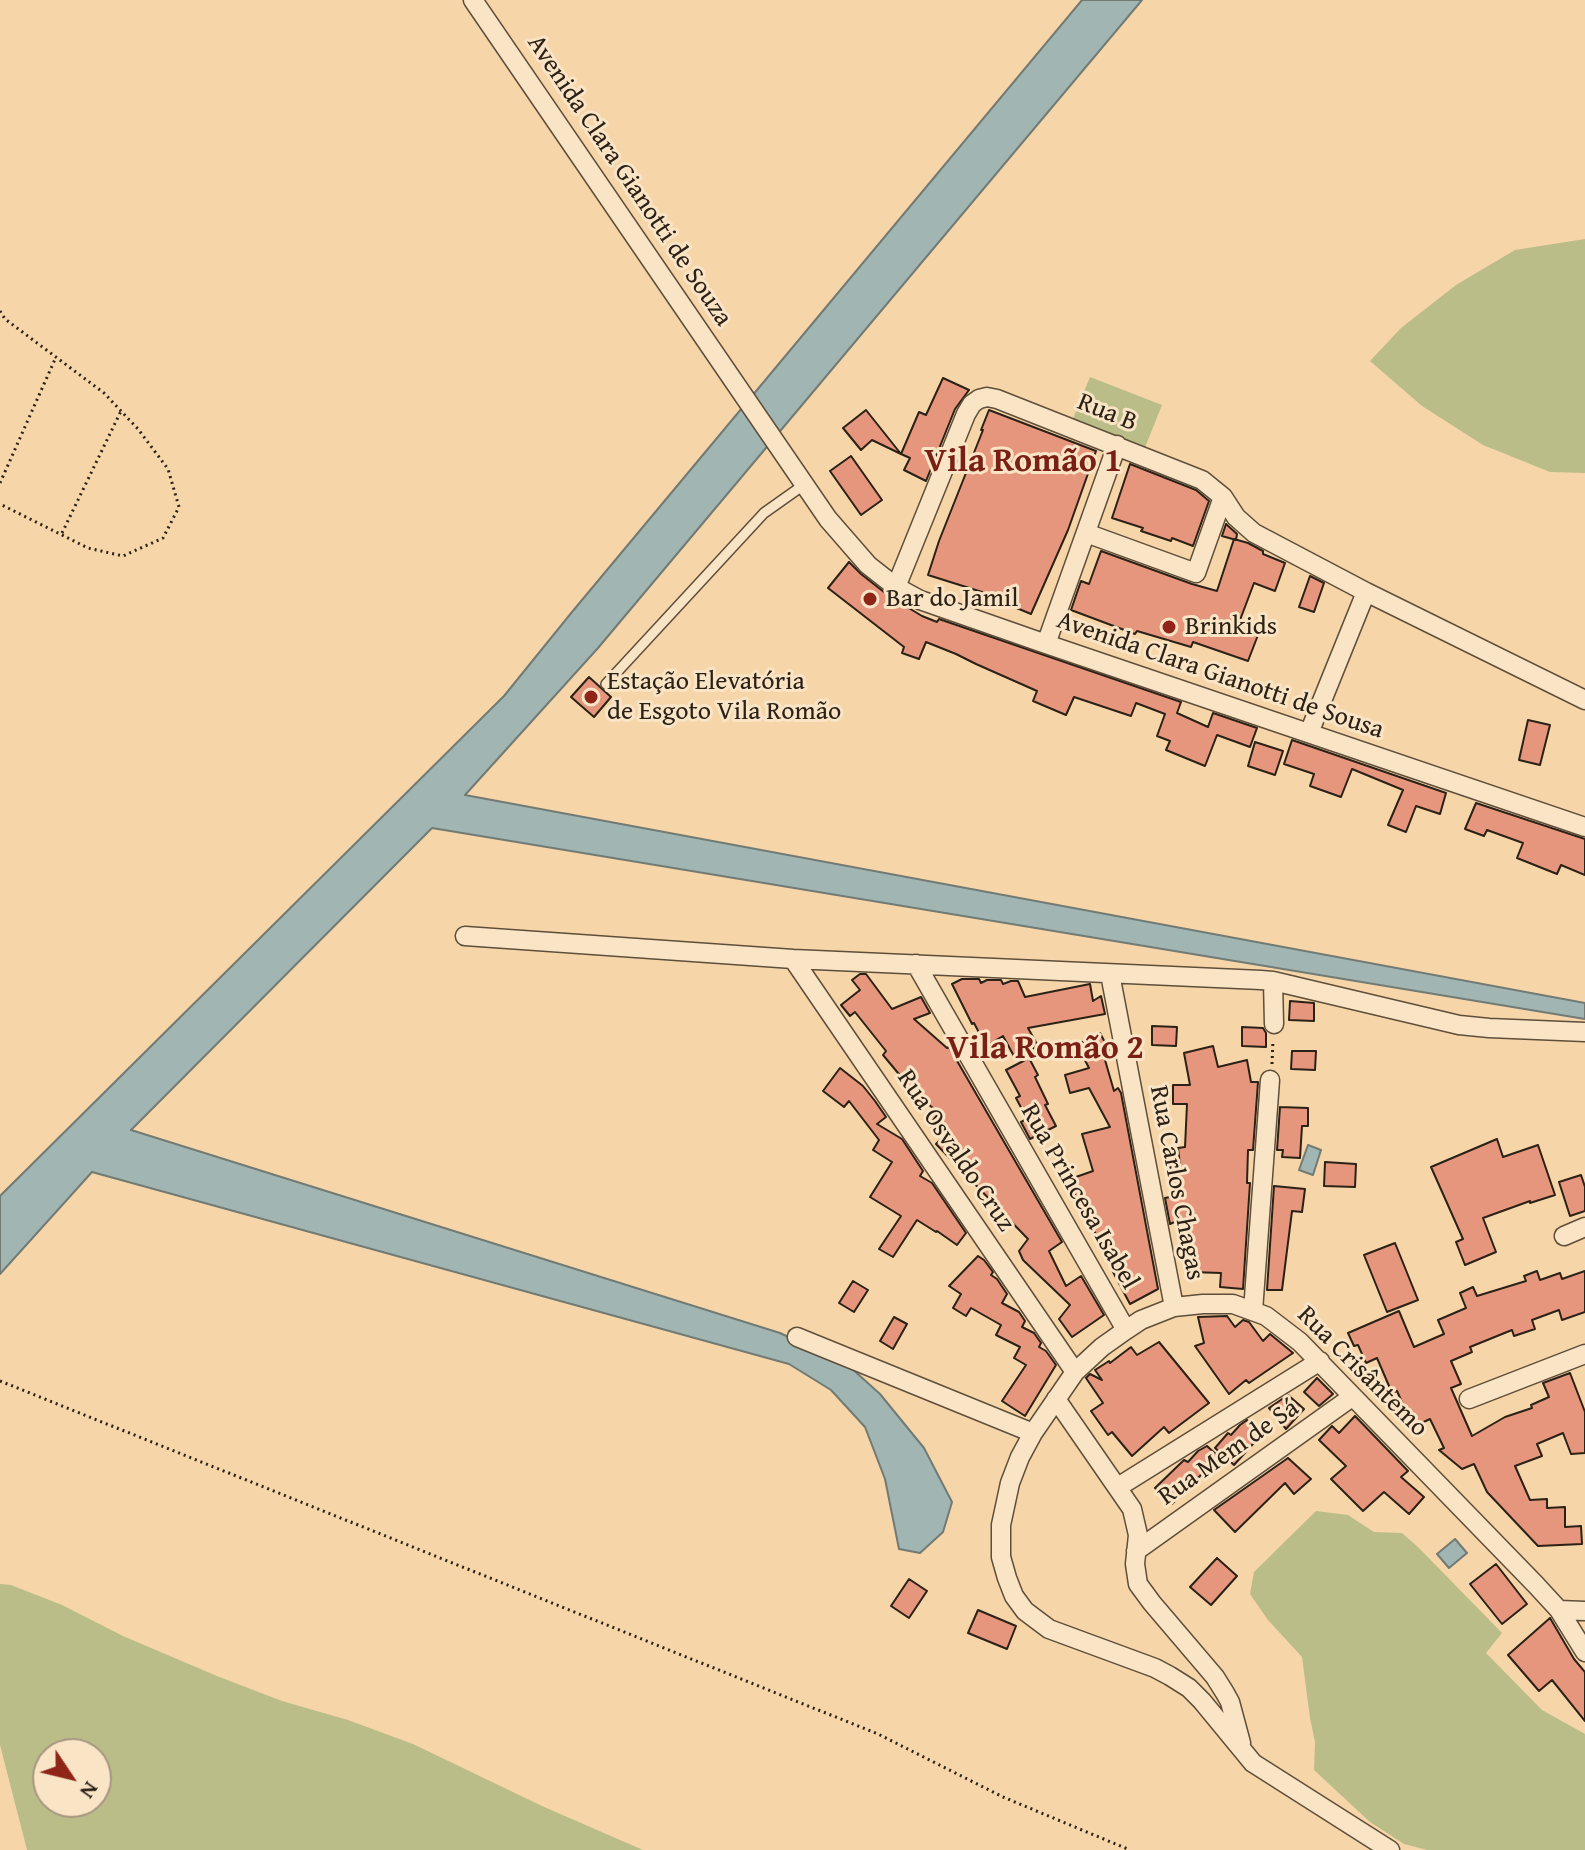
<!DOCTYPE html>
<html>
<head>
<meta charset="utf-8">
<style>
	body { margin:0 }
	#map { position:relative; width:1585px; height:1850px; overflow:hidden; background:#f6d5a8; font-family:"Gentium Book Plus",serif }
	canvas { display:block }
	.north { position:absolute; left:32px; top:1738px; width:80px; height:80px; box-sizing:border-box; background:#f9e4c6; border:2px solid #a79680; border-radius:50%; rotate:125deg; font-size:22px; font-weight:700; line-height:32px; text-align:center; color:#2c2116 }
	.north::after { content:''; display:block; margin:auto; width:28px; height:36px; background:#8f2418; clip-path:polygon(50% 0,100% 100%,50% 72%,0 100%) }
</style>
</head>
<body>
<div id="map">
<canvas width="1585" height="1850"></canvas>
<div class="north">N</div>
</div>
<script>
const c = document.querySelector('canvas').getContext('2d');
c.lineJoin = 'round';
function paint(path, color) { c.fillStyle = color; c.fill(path, 'evenodd'); }
const toPath = rows => new Path2D(rows.map(r => 'M' + r).join(''));
function strokePath(path, color, width, dash) { c.strokeStyle = color; c.lineWidth = width; c.lineCap = dash ? 'butt' : 'round'; c.setLineDash(dash || []); c.stroke(path); }
function label(font, color, halo, rows, align = 'center') {
  c.font = font + ' "Gentium Book Plus",serif'; c.lineWidth = 6; c.setLineDash([]); c.textBaseline = 'middle'; c.strokeStyle = halo; c.fillStyle = color; for (const [text, x, y, turn = 0] of rows) {
    c.save(); c.translate(x, y); c.rotate((+turn || 0) * Math.PI / 180); c.textAlign = isNaN(turn) ? turn : align; if (halo) c.strokeText(text, 0, 0); c.fillText(text, 0, 0); c.restore();
  }
}
paint(toPath([
	[1585,239,1585,473,1550,472,1483,445,1422,406,1370,361,1401,328,1456,285,1515,250],
	[1090,377,1162,405,1144,450,1072,421],
	[1316,1511,1348,1515,1374,1532,1402,1533,1419,1548,1502,1633,1486,1653,1542,1710,1585,1734,1585,1850,1427,1850,1404,1844,1370,1822,1314,1770,1315,1742,1310,1718,1302,1657,1268,1620,1250,1594,1254,1572],
	[0,1584,11,1585,62,1605,123,1636,217,1676,282,1701,348,1720,413,1744,542,1806,643,1850,27,1850,0,1745],
	[48,1754,96,1754,96,1802,48,1802]
]), '#bbbd89');
const water = toPath([
	[1082,0,1142,0,598,648,465,795,1585,1003,1585,1019,432,828,131,1130,780,1333,849,1366,880,1394,924,1448,952,1502,943,1532,920,1553,899,1549,885,1479,865,1427,831,1390,789,1364,92,1172,0,1274,0,1196,504,696,572,612,1082,0],
	[1308,1145,1321,1150,1313,1175,1299,1170,1308,1145],
	[1455,1539,1467,1553,1449,1568,1437,1554,1455,1539]
]);
paint(water, '#a1b6b3');
strokePath(water, '#727a74', 2);
const building = toPath([
	[943,378,969,390,955,409,926,481,904,470,910,458,901,454,919,412,926,415,943,378],
	[866,410,901,454,872,440,861,450,843,428,866,410],
	[989,410,1096,451,1068,530,1031,614,981,593,982,592,928,575,939,541,983,430,981,430,989,410],
	[851,456,882,500,861,515,830,471,851,456],
	[1130,464,1196,490,1209,501,1193,546,1172,538,1171,541,1141,531,1143,528,1112,518,1130,464],
	[1226,524,1237,534,1236,540,1222,536,1226,524],
	[1234,539,1248,543,1263,551,1263,554,1285,563,1275,591,1254,583,1237,628,1258,635,1248,661,1193,642,1191,647,1137,631,1135,634,1071,610,1081,581,1089,584,1101,551,1192,584,1217,591,1234,539],
	[849,562,861,574,889,596,922,616,937,622,939,619,1181,702,1177,713,1208,727,1213,713,1257,728,1250,747,1217,735,1205,766,1166,750,1170,741,1157,736,1165,714,1136,703,1131,716,1074,697,1066,715,1033,701,1037,691,976,664,956,654,926,642,919,659,902,653,904,647,828,588,849,562],
	[1310,576,1324,583,1314,612,1299,607,1310,576],
	[589,677,611,697,594,717,571,697,589,677],
	[1528,720,1550,725,1540,765,1519,760,1528,720],
	[1292,740,1446,793,1440,814,1416,806,1406,832,1388,825,1403,790,1352,769,1341,797,1310,786,1314,774,1284,764,1292,740],
	[1255,742,1283,751,1275,775,1248,766,1255,742],
	[1476,803,1585,839,1585,875,1561,865,1557,874,1517,858,1523,843,1487,830,1484,836,1465,829,1476,803],
	[860,974,866,974,892,1009,921,997,930,1013,914,1019,947,1048,949,1047,1062,1242,1049,1251,1066,1286,1081,1276,1104,1315,1072,1337,1059,1319,1070,1305,1023,1260,1019,1251,1028,1239,936,1144,943,1137,929,1125,939,1113,901,1082,903,1079,883,1055,886,1051,855,1012,850,1016,841,1005,860,990,852,980,860,974],
	[962,979,979,979,981,983,987,980,1001,980,1003,984,1011,981,1018,981,1025,997,1090,984,1093,1001,1101,996,1105,1014,1028,1028,1038,1046,1015,1058,1003,1036,986,1046,974,1023,972,1024,952,984,962,979],
	[1290,1001,1314,1003,1314,1021,1289,1020,1290,1001],
	[1152,1026,1177,1027,1176,1046,1152,1045,1152,1026],
	[1242,1027,1263,1028,1266,1033,1266,1047,1242,1046,1242,1027],
	[1100,1033,1109,1050,1103,1053,1114,1091,1118,1088,1121,1093,1158,1289,1130,1304,1112,1270,1114,1269,1071,1187,1076,1184,1073,1178,1093,1171,1082,1134,1110,1127,1089,1088,1070,1093,1065,1075,1089,1068,1077,1045,1100,1033],
	[1213,1046,1218,1067,1247,1060,1251,1082,1258,1082,1253,1150,1248,1150,1247,1183,1250,1183,1243,1289,1220,1287,1221,1273,1191,1272,1192,1252,1186,1253,1179,1220,1170,1224,1165,1198,1175,1196,1170,1167,1180,1165,1178,1148,1185,1147,1187,1104,1173,1104,1173,1085,1190,1085,1184,1053,1213,1046],
	[1292,1051,1316,1051,1315,1070,1291,1069,1292,1051],
	[1029,1058,1038,1075,1035,1077,1048,1104,1045,1105,1056,1126,1030,1139,1021,1122,1027,1119,1016,1098,1020,1096,1006,1070,1029,1058],
	[840,1068,863,1086,875,1101,886,1117,877,1124,902,1139,923,1171,920,1176,932,1183,966,1233,957,1245,937,1231,936,1232,917,1220,893,1257,879,1249,901,1216,870,1197,892,1162,873,1150,879,1140,849,1101,844,1107,823,1091,840,1068],
	[1280,1107,1308,1108,1308,1126,1302,1126,1300,1158,1282,1157,1283,1150,1277,1150,1280,1107],
	[1497,1139,1503,1157,1538,1145,1555,1195,1530,1203,1530,1201,1483,1218,1496,1252,1465,1265,1456,1242,1463,1239,1431,1167,1497,1139],
	[1325,1162,1356,1164,1355,1187,1324,1186,1325,1162],
	[1581,1175,1585,1187,1585,1211,1570,1216,1559,1182,1581,1175],
	[1274,1186,1305,1189,1302,1212,1292,1211,1282,1290,1267,1290,1274,1186],
	[1395,1243,1418,1300,1387,1312,1364,1255,1395,1243],
	[978,1256,984,1260,993,1272,991,1275,997,1279,1007,1294,1002,1303,1019,1312,1025,1321,1022,1327,1034,1333,1041,1343,1039,1347,1046,1351,1056,1365,1025,1416,1002,1401,1026,1365,1014,1358,1020,1347,996,1335,1001,1325,971,1308,966,1316,953,1308,961,1294,949,1286,978,1256],
	[1537,1271,1540,1280,1560,1273,1562,1279,1585,1271,1585,1312,1562,1320,1559,1310,1532,1320,1535,1329,1514,1336,1512,1330,1470,1347,1472,1352,1451,1361,1461,1384,1451,1388,1472,1436,1505,1417,1532,1408,1531,1405,1549,1397,1543,1383,1570,1373,1585,1412,1585,1453,1571,1454,1563,1433,1537,1444,1542,1456,1515,1466,1530,1500,1547,1499,1547,1508,1565,1507,1565,1527,1581,1526,1582,1544,1538,1546,1487,1492,1474,1464,1462,1469,1439,1450,1444,1448,1430,1419,1413,1427,1397,1391,1392,1393,1377,1358,1366,1363,1358,1345,1354,1346,1348,1333,1399,1311,1414,1347,1444,1334,1438,1320,1466,1308,1460,1293,1473,1287,1477,1296,1526,1281,1524,1276,1537,1271],
	[853,1281,868,1290,854,1312,839,1303,853,1281],
	[1227,1316,1235,1327,1243,1320,1249,1322,1263,1341,1270,1334,1293,1353,1249,1383,1246,1380,1229,1394,1195,1346,1204,1343,1198,1317,1227,1316],
	[894,1317,907,1324,893,1349,880,1341,894,1317],
	[1159,1342,1209,1403,1169,1433,1164,1427,1132,1456,1112,1432,1108,1435,1091,1411,1103,1403,1086,1378,1090,1374,1102,1380,1095,1370,1109,1361,1110,1363,1131,1347,1137,1355,1159,1342],
	[1317,1378,1333,1394,1319,1406,1304,1392,1317,1378],
	[1288,1395,1304,1409,1286,1429,1269,1408,1288,1395],
	[1355,1416,1408,1471,1401,1477,1424,1497,1409,1514,1384,1492,1363,1511,1331,1479,1346,1466,1319,1440,1332,1426,1339,1433,1355,1416],
	[1247,1420,1262,1434,1234,1465,1215,1448,1228,1433,1231,1435,1240,1425,1247,1420],
	[1207,1446,1221,1459,1208,1474,1205,1471,1172,1504,1155,1488,1184,1460,1188,1462,1198,1451,1207,1446],
	[1288,1458,1311,1479,1294,1494,1285,1483,1235,1532,1214,1510,1288,1458],
	[1217,1558,1237,1576,1211,1605,1190,1587,1217,1558],
	[1496,1564,1527,1604,1502,1624,1470,1584,1496,1564],
	[909,1579,927,1591,909,1618,891,1606,909,1579],
	[978,1610,1016,1626,1007,1649,968,1633,978,1610],
	[1550,1618,1574,1659,1585,1672,1585,1721,1552,1680,1539,1691,1508,1655,1550,1618]
]);
paint(building, '#e6967d');
strokePath(building, '#2c2116', 2);
const service = toPath([
	[606,684,764,513,805,484]
]);
const minor = toPath([
	[473,0,828,519,868,565,896,587,920,600,1046,644,1585,827],
	[1086,533,1196,573,1223,497],
	[896,587,966,414,972,404,979,399,987,397,997,399,1202,480,1223,497,1236,517,1254,533,1366,592,1585,700],
	[1046,644,1117,445],
	[1309,733,1366,592],
	[465,936,793,959,1261,980,1273,981,1274,1024],
	[793,959,1075,1372],
	[916,964,1126,1330],
	[1110,974,1174,1307],
	[1273,981,1459,1025,1489,1028,1585,1032],
	[1564,1236,1585,1227],
	[1253,1311,1270,1080],
	[797,1337,1033,1433],
	[1056,1399,1132,1509,1138,1535,1135,1564,1138,1584,1152,1603,1215,1677,1225,1693,1230,1702,1241,1743],
	[1469,1399,1585,1354],
	[1118,1487,1320,1361],
	[1136,1551,1352,1397],
	[1559,1610,1585,1611],
	[1390,1850,1253,1763,1202,1701,1189,1688,1170,1676,1155,1668,1049,1629,1025,1611,1014,1596,1007,1578,1001,1557,1001,1525,1010,1483,1020,1457,1033,1433,1075,1372,1102,1347,1126,1330,1141,1320,1174,1307,1203,1304,1233,1304,1266,1316,1300,1342,1536,1585,1559,1610,1585,1652]
]);
strokePath(service, '#5e4e3a', 12);
strokePath(minor, '#5e4e3a', 21);
strokePath(toPath([
	[0,311,5,319,104,393,138,429,168,469,179,507,163,538,123,556,88,548,0,504],
	[0,483,56,357],
	[62,533,121,411],
	[1272,1064,1273,1040],
	[0,1381,878,1734,1003,1797,1130,1850]
]), '#2c2116', 3, [2, 4]);
strokePath(service, '#f9e4c6', 9);
strokePath(minor, '#f9e4c6', 18);
for (const [x, y, r, color] of [
	[870,599,8,"#8f2418"],
	[1169,627,8,"#8f2418"],
	[591,697,8,"#8f2418"]
]) { const dot = new Path2D(); dot.arc(x, y, r, 0, 2 * Math.PI); c.fillStyle = color; c.fill(dot); strokePath(dot, '#f9e4c6', 3); }
label('26px', '#2c2116', '#f9e4c6', [
	["Avenida Clara Gianotti de Souza",629,181,56],
	["Rua B",1107,413,22],
	["Avenida Clara Gianotti de Sousa",1220,676,19],
	["Rua Osvaldo Cruz",955,1151,56],
	["Rua Carlos Chagas",1176,1183,79],
	["Rua Princesa Isabel",1079,1197,60],
	["Rua Crisântemo",1362,1372,45],
	["Rua Mem de Sá",1229,1453,-35]
]);
label('26px', '#2c2116', '#f9e4c6', [
	["Bar do Jamil",886,599],
	["Brinkids",1185,627],
	["Estação Elevatória",607,682],
	["de Esgoto Vila Romão",607,712]
], 'left');
label('bold 34px', '#7a1f14', '#f9e4c6', [
	["Vila Romão 1",1023,462],
	["Vila Romão 2",1045,1049]
]);
</script>
</body>
</html>
